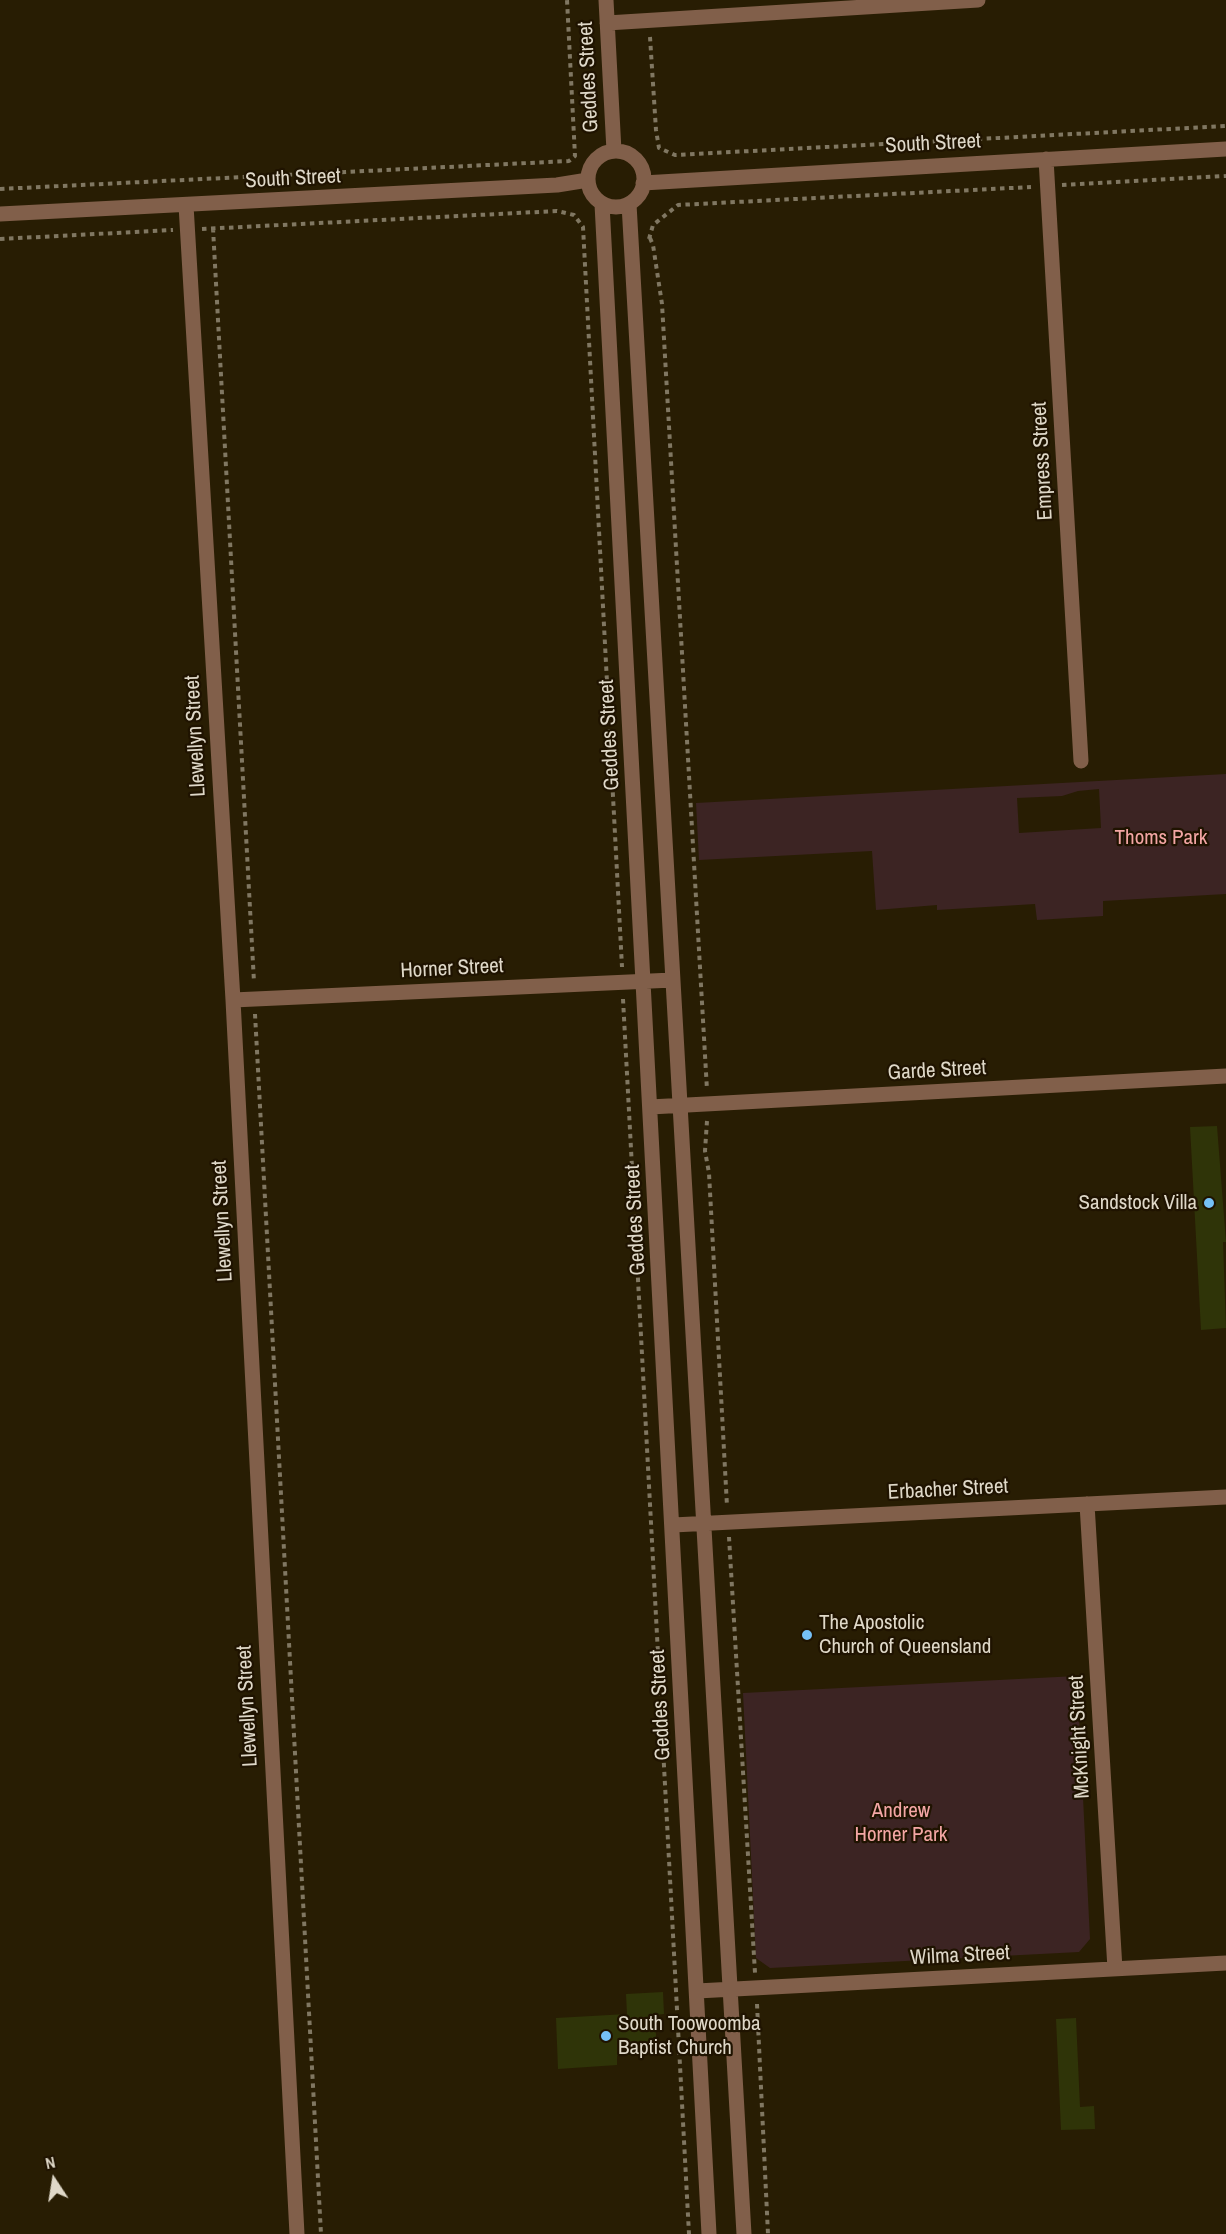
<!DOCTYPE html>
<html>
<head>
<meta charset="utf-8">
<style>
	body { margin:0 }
	#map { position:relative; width:1226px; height:2234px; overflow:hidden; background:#281d03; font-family:"Archivo Narrow",sans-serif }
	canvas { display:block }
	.north { position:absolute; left:24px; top:2150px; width:60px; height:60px; -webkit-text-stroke:4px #1f1300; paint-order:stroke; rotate:348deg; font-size:16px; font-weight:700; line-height:24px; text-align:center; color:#dfd8c8 }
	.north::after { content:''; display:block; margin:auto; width:21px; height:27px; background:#dfd8c8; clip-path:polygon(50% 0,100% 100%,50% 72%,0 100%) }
</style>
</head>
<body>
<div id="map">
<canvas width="1226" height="2234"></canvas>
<div class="north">N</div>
</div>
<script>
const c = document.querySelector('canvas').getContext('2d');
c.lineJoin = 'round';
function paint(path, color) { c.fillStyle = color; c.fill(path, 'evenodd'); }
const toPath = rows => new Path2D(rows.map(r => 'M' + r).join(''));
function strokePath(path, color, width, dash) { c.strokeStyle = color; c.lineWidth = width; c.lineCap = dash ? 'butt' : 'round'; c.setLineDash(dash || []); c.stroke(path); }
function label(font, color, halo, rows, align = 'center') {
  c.font = font + ' "Archivo Narrow",sans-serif'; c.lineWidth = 4.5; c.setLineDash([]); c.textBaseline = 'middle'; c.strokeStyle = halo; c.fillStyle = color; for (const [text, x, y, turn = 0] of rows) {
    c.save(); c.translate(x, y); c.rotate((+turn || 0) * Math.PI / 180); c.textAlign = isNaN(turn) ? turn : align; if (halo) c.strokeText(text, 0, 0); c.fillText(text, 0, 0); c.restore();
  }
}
paint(toPath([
	[1226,774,1226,894,1103,901,1103,916,1037,920,1035,904,937,910,937,905,876,910,872,851,699,860,696,803],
	[1099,789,1101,828,1019,833,1017,798,1062,796,1078,791],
	[1077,1676,1090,1939,1079,1952,770,1968,756,1958,743,1693]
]), '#3c2423');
paint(toPath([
	[1217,1126,1226,1242,1223,1242,1226,1328,1201,1330,1190,1127],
	[663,1992,664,2014,655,2015,657,2054,617,2056,617,2065,558,2069,556,2018,627,2014,626,1994],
	[1076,2018,1080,2107,1094,2106,1095,2129,1061,2130,1056,2019]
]), '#2f3408');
strokePath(toPath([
	[650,37,656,130,659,148,675,155,1226,126],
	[1062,185,1226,176],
	[0,189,569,161,575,156,567,0],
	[213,228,254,982],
	[202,229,557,211,574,215,583,227,622,967],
	[650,238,653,245,662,304,707,1090],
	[0,239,173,230],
	[649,239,653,225,678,205,1031,187],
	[623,999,689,2234],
	[255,1014,321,2234],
	[707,1121,705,1151,709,1173,727,1506],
	[729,1537,755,1973],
	[757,2004,768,2234]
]), '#807762', 4, [4.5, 4.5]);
strokePath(toPath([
	[606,0,614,151],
	[607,23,978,0],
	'588 179a28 28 0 1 1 56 0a28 28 0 1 1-56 0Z',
	[1046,159,1081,761],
	[643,183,1226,149],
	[602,204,709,2234],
	[629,204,744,2234],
	[186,205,233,1000,297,2234],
	[0,214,557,185,588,180],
	[233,1000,673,980],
	[650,1107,1226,1076],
	[1087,1504,1115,1969],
	[673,1525,1226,1497],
	[697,1991,1226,1963]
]), '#815f4a', 15);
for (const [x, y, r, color] of [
	[1209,1203,6,"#75c0f6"],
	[807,1635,6,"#75c0f6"],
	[606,2036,6,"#75c0f6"]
]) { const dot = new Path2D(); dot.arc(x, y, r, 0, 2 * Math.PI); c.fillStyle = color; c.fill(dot); strokePath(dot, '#1f1300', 2); }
label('21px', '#dfd8c8', '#1f1300', [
	["Geddes Street",589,77,-93],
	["South Street",933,144,-3],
	["South Street",293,179,-3],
	["Empress Street",1043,461,-93],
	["Geddes Street",610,735,-93],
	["Llewellyn Street",196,736,-93],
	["Horner Street",452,969,-3],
	["Garde Street",937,1071,-3],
	["Geddes Street",636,1220,-93],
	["Llewellyn Street",223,1221,-93],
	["Erbacher Street",948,1490,-3],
	["Geddes Street",661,1705,-93],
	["Llewellyn Street",248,1706,-93],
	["McKnight Street",1080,1737,-93],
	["Wilma Street",960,1956,-3]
]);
label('21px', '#f4a6a4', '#1f1300', [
	["Thoms Park",1161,838],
	["Andrew",901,1811],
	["Horner Park",901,1835]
]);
label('21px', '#dfd8c8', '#1f1300', [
	["Sandstock Villa",1197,1203,"right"],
	["The Apostolic",819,1623],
	["Church of Queensland",819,1647],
	["South Toowoomba",618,2024],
	["Baptist Church",618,2048]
], 'left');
</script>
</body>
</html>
